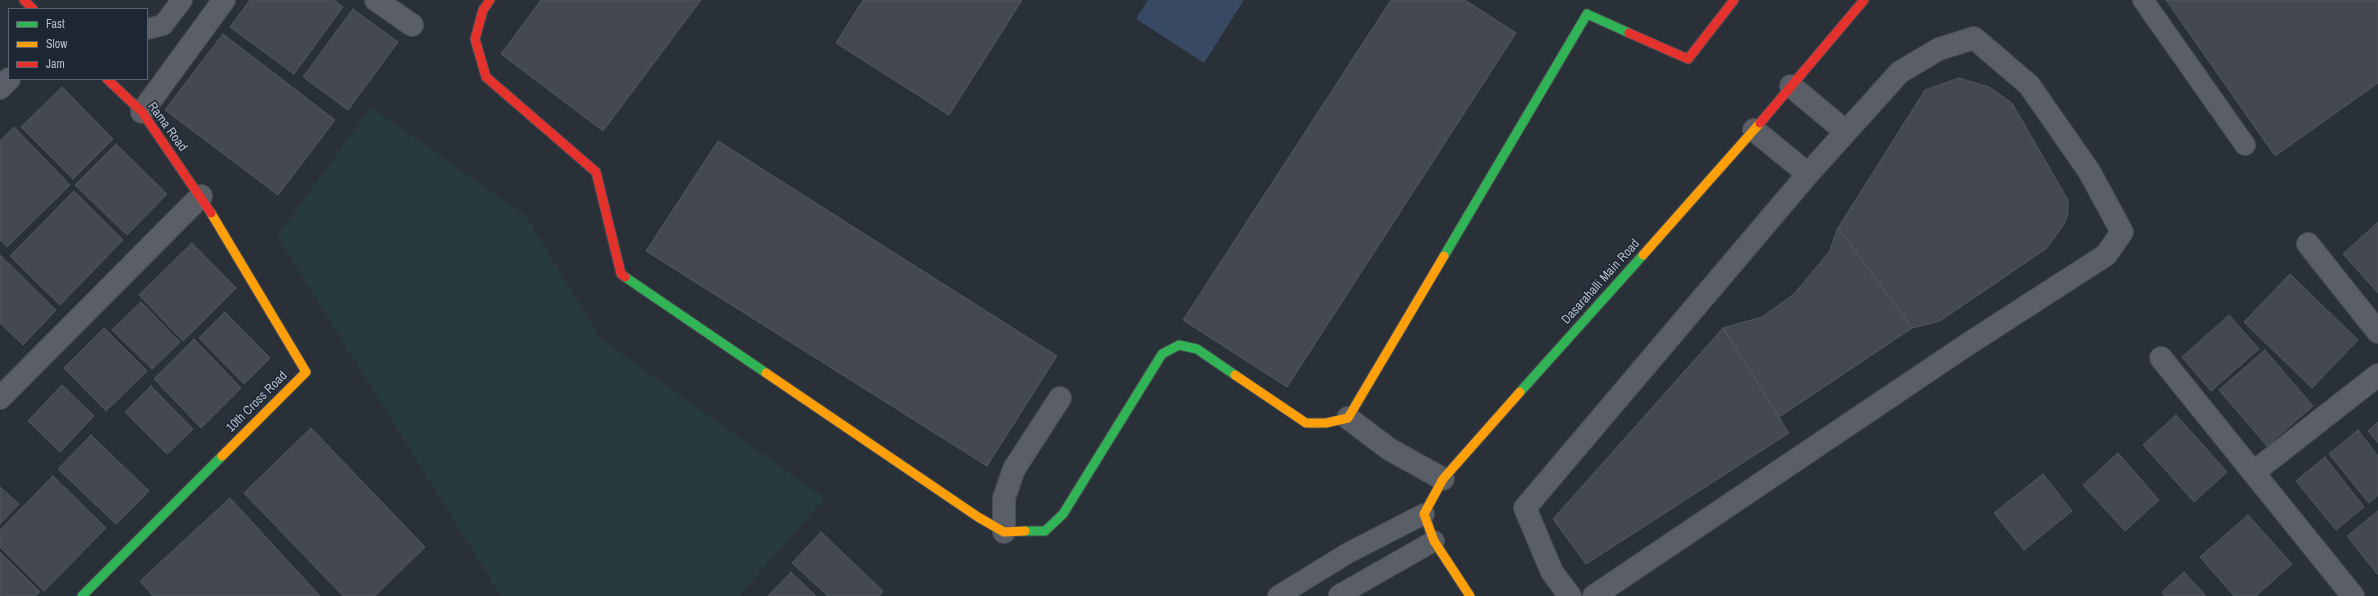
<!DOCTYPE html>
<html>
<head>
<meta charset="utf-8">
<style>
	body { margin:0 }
	#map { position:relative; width:2378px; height:596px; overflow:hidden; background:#2a3038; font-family:"Archivo Narrow",sans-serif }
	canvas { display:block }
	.legend { position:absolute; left:8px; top:8px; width:140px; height:72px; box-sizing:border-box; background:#1d2633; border:1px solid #59626f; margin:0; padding:5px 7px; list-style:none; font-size:12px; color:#b4bcc9 }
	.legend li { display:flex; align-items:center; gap:8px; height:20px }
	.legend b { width:20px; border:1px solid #59626f }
</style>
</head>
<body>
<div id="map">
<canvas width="2378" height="596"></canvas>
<ul class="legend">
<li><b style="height:5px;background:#30b455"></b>Fast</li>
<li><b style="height:5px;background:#ff9f0a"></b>Slow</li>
<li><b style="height:5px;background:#e5322d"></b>Jam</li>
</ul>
</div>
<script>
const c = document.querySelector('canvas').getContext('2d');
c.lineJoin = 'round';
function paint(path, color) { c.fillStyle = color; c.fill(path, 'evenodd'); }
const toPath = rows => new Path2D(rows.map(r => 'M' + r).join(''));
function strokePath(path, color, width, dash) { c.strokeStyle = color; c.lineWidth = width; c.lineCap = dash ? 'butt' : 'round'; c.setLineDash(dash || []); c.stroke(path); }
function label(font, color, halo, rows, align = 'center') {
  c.font = font + ' "Archivo Narrow",sans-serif'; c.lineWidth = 3; c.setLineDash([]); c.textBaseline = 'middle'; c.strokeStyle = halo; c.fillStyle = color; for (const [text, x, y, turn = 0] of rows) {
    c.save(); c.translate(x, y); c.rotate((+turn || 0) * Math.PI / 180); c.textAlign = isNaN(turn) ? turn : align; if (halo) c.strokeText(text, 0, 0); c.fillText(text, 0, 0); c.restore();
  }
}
paint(toPath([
	[371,107,525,215,601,339,825,498,739,596,501,596,277,236]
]), '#273a3e');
paint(toPath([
	[1148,0,1244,0,1204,63,1136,19]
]), '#384963');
const building = toPath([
	[250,0,334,0,343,7,294,74,230,27,250,0],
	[541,0,701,0,603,131,501,54,541,0],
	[863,0,1022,0,949,115,836,43,863,0],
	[1391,0,1465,0,1516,33,1287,387,1183,320,1391,0],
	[2166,0,2378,0,2378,83,2275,156,2166,0],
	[353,9,398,42,348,110,303,77,353,9],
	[223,34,335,120,278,195,165,110,223,34],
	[1959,78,1989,87,2012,103,2068,200,2068,214,2064,224,2047,248,1940,321,1912,328,1838,228,1925,90,1959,78],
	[62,87,113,139,73,179,21,127,62,87],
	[14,127,70,185,7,247,0,240,0,141,14,127],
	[718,141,1057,356,987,466,646,251,718,141],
	[116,144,167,194,127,235,75,185,116,144],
	[74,191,123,240,60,305,10,256,74,191],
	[2378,222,2378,293,2343,254,2378,222],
	[1838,228,1912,328,1779,417,1723,328,1762,317,1794,294,1829,252,1838,228],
	[192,243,236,288,183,341,139,295,192,243],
	[0,255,56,310,23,345,0,323,0,255],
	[2290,274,2358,340,2312,388,2244,322,2290,274],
	[141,302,180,342,152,369,112,330,141,302],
	[225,312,270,358,244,384,199,338,225,312],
	[2229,315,2259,349,2211,391,2182,357,2229,315],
	[104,328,147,371,106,411,64,368,104,328],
	[1723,328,1789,433,1586,564,1553,519,1723,328],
	[194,339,241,388,201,428,154,379,194,339],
	[2265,350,2313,406,2267,446,2219,390,2265,350],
	[62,385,94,416,60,452,28,421,62,385],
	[151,386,193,429,167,454,125,412,151,386],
	[2176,415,2227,472,2194,502,2143,445,2176,415],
	[2378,422,2378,443,2368,431,2378,422],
	[311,428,425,547,375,596,343,596,244,493,311,428],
	[2358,430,2378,456,2378,495,2369,503,2329,454,2358,430],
	[91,435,149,491,116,524,58,469,91,435],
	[2118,453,2159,500,2125,531,2083,485,2118,453],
	[2325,457,2364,507,2336,530,2296,481,2325,457],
	[2043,474,2072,511,2024,550,1994,513,2043,474],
	[53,476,106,528,44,591,0,547,0,530,53,476],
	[0,487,19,504,0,524,0,487],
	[230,498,320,596,153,596,140,581,230,498],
	[2378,511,2378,575,2347,536,2378,511],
	[2248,515,2292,564,2256,596,2234,596,2200,557,2248,515],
	[821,532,883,591,879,596,828,596,792,563,821,532],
	[0,552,40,592,35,596,0,596,0,552],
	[791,572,816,596,768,596,791,572],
	[2184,572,2206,596,2165,596,2162,592,2184,572]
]);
paint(building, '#444950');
strokePath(building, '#52575f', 1);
const lane = toPath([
	[2143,0,2245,145],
	[147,29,163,25,182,0],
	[1339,595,1434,541],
	[1278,596,1348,553,1424,514]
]);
const street = toPath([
	[376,0,412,25],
	[1791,86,1846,132],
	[0,88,9,79],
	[142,112,224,0],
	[1754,130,1808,174],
	[2308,244,2378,332],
	[2161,358,2353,596],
	[0,398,201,196],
	[1348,418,1389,449,1443,479],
	[2254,472,2378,375],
	[1004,532,1004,498,1014,469,1060,398],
	[1570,596,1552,572,1525,508,1808,174,1900,72,1939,49,1974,38,2029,85,2089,171,2122,232,2106,255,1968,344,1594,596]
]);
const fast = toPath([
	[1444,256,1587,14,1629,33],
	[625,277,766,373],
	[1520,392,1643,255],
	[1025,531,1045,531,1063,514,1162,354,1179,345,1197,349,1235,375],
	[82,596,222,456]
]);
const slow = toPath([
	[211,213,306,372,222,456],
	[1643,255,1760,123],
	[766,373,978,517,1004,532,1025,531],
	[1235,375,1306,423,1326,423,1348,418,1444,256],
	[1470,596,1434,541,1424,514,1443,479,1520,392]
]);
const jam = toPath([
	[24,0,33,9],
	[490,0,483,10,475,39,486,77,596,172,621,274,625,277],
	[1629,33,1688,59,1734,0],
	[107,79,142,112,211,213],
	[1760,123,1864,0]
]);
strokePath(lane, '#484c53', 22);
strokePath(street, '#484c53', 24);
strokePath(fast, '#484c53', 11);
strokePath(slow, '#484c53', 11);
strokePath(jam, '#484c53', 11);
strokePath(lane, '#5a5e66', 20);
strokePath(street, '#5a5e66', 22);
strokePath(fast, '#30b455', 9);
strokePath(slow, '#ff9f0a', 9);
strokePath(jam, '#e5322d', 9);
label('13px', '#b4bcc9', '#1d2633', [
	["Rama Road",167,127,54],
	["Dasarahalli Main Road",1601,282,-48],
	["10th Cross Road",257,402,-45]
]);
</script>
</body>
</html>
